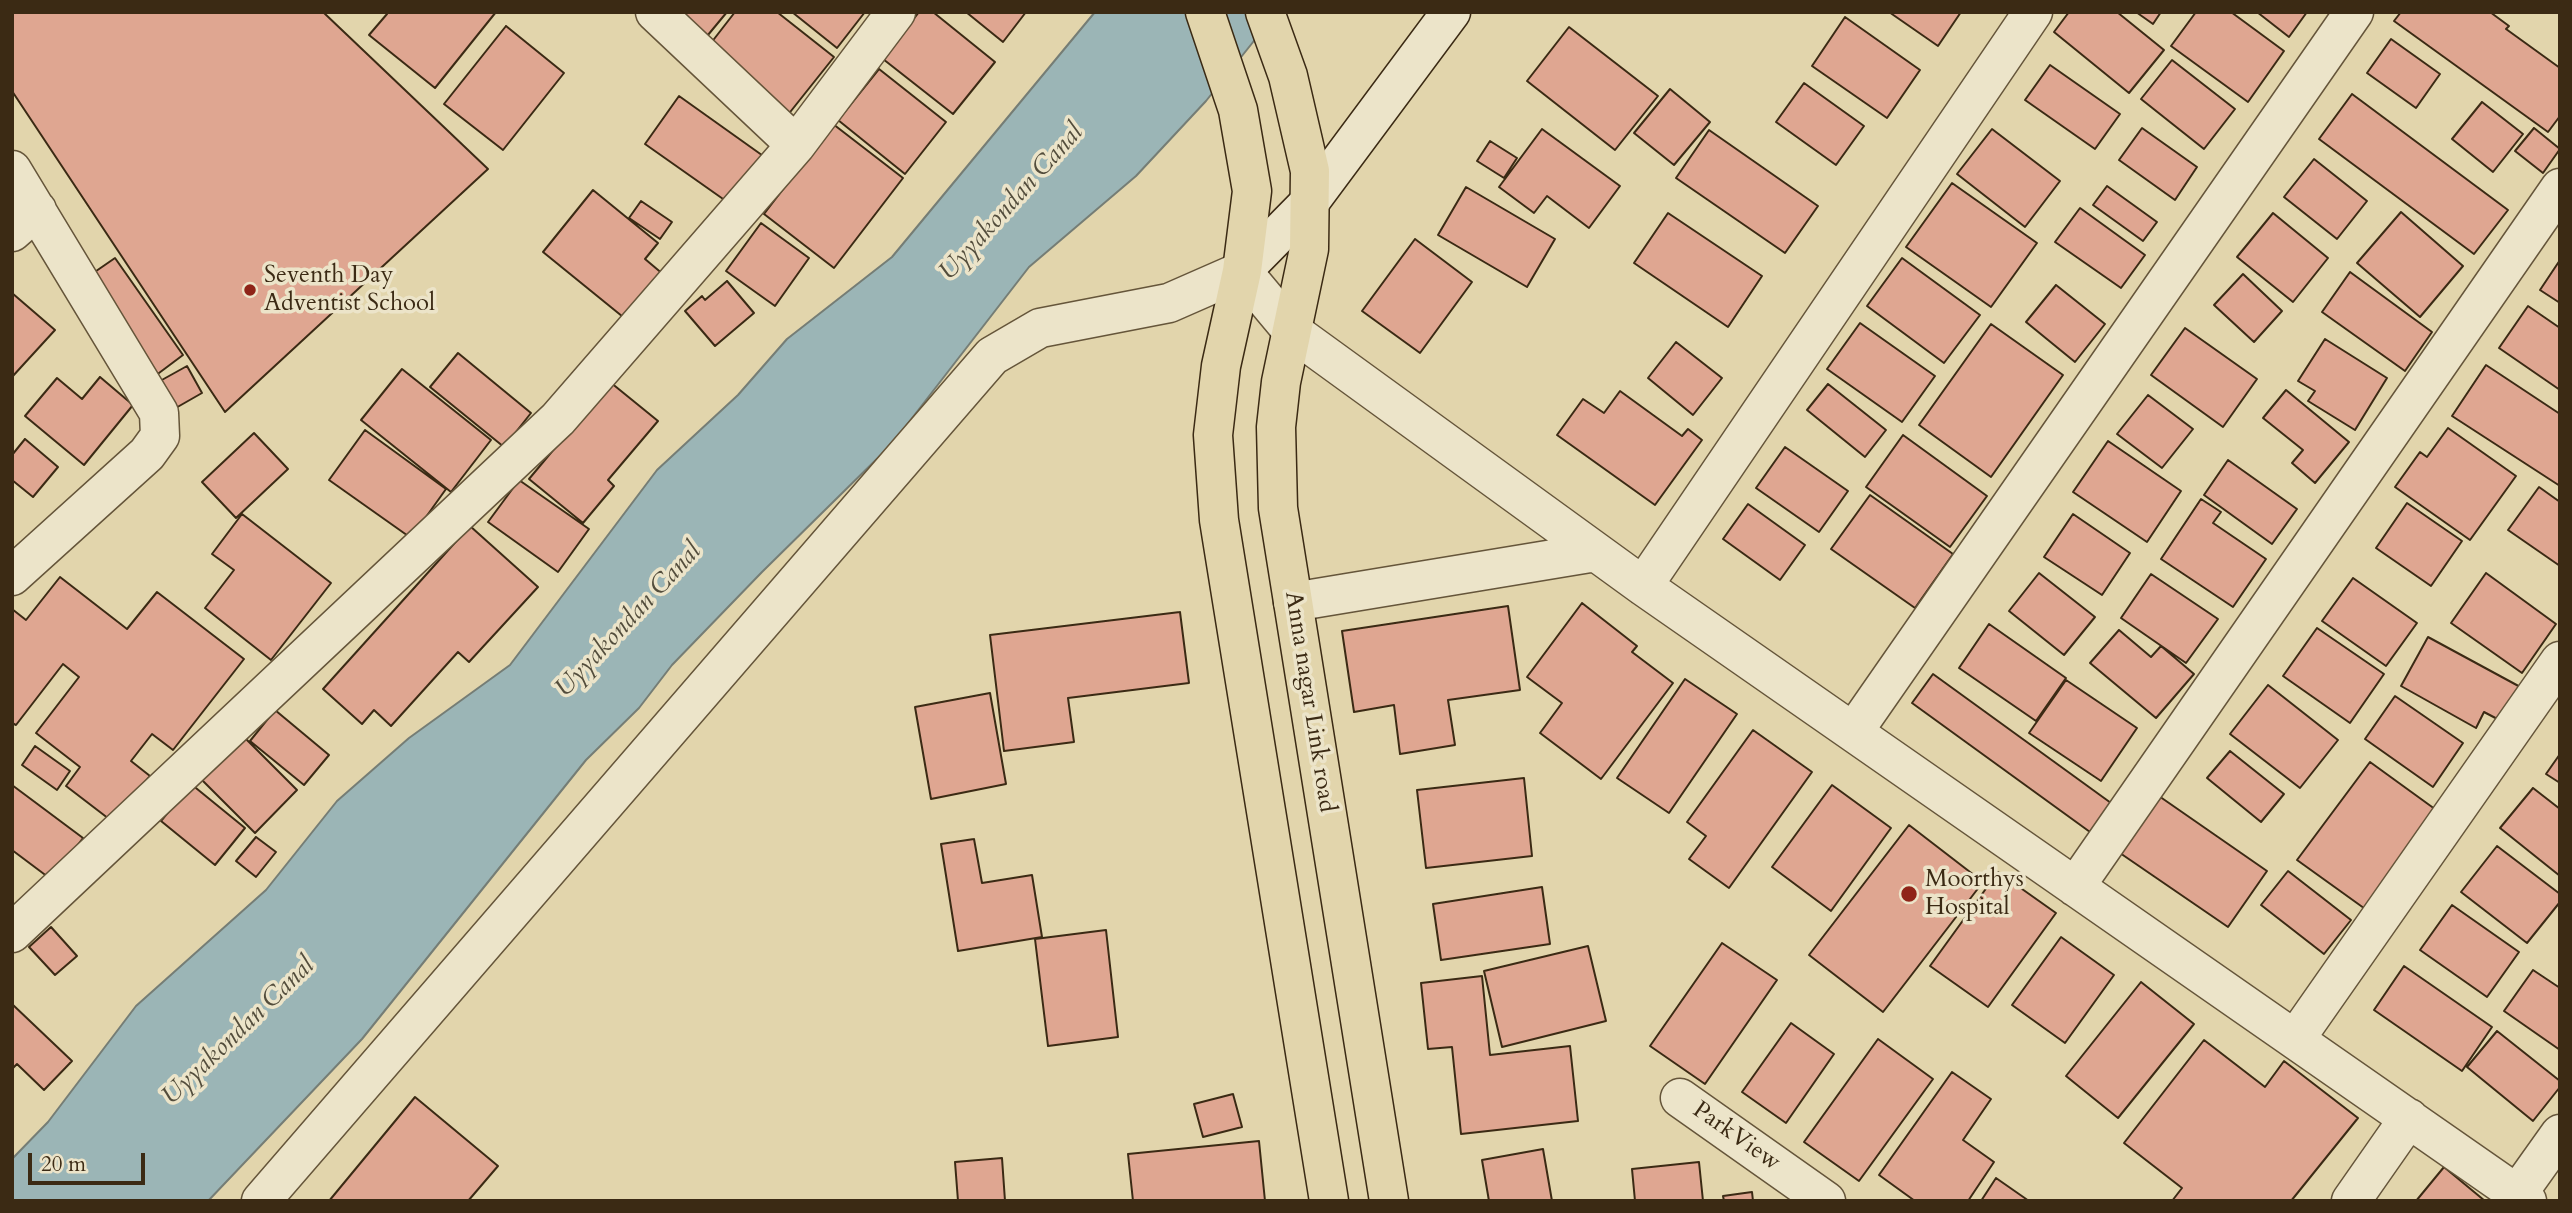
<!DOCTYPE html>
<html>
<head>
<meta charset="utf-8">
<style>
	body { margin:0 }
	#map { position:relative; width:2572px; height:1213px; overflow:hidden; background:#e2d5ac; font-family:Cardo,serif }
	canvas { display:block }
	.frame { position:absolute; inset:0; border:14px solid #3b2a14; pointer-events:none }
	.scale { position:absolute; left:28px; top:1153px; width:117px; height:32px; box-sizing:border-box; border:4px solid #3b2a14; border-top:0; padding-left:9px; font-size:21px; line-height:24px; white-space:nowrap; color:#3b2a14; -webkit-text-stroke:5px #ece4c9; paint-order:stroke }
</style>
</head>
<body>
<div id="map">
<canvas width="2572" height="1213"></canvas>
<div class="frame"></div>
<div class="scale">20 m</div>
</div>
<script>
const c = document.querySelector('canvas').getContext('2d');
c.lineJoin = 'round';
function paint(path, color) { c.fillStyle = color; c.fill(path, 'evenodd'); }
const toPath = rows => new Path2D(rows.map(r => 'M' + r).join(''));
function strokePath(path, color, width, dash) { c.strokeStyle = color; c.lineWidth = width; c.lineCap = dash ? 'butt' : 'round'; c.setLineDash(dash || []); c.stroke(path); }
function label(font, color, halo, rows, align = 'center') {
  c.font = font + ' Cardo,serif'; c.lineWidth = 7; c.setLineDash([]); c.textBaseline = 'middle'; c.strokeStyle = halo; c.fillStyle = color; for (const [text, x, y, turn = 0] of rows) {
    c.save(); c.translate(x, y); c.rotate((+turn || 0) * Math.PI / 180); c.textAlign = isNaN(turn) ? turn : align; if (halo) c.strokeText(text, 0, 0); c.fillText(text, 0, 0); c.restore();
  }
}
const water = toPath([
	[1095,12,1277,12,1206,101,1136,176,1029,267,892,444,762,572,672,665,639,708,586,760,362,1039,208,1201,12,1201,12,1159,48,1122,136,1006,266,890,337,801,409,738,510,665,657,470,738,395,787,339,892,257,1095,12]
]);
paint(water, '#9bb5b6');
strokePath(water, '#757d75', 2);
const building = toPath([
	[12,12,323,12,488,169,225,412,12,91,12,12],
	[385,12,496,12,435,88,369,35,387,14,385,12],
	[668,12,727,12,703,41,668,12],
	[735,12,777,12,834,57,787,116,704,52,735,12],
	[792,12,865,12,837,48,792,12],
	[919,12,933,12,995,62,953,114,883,59,919,12],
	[966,12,1026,12,1003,42,966,12],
	[1889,12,1961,12,1938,46,1889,12],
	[2069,12,2117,12,2164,50,2129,93,2054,32,2069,12],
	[2136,12,2161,12,2153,24,2136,12],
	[2196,12,2231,12,2284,51,2248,102,2171,46,2196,12],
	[2257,12,2307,12,2289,37,2257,12],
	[2401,12,2490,12,2509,26,2506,29,2560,68,2560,116,2548,132,2394,21,2401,12],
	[1845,17,1920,70,1887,118,1812,66,1845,17],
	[506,26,564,73,503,150,444,104,506,26],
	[1569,27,1658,96,1615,150,1527,81,1569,27],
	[2391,39,2440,74,2416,108,2367,73,2391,39],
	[2172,60,2235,109,2204,149,2141,99,2172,60],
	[2050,65,2120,114,2095,149,2025,100,2050,65],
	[879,69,946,122,905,174,838,120,879,69],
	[1804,83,1864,126,1836,165,1776,122,1804,83],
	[1670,89,1710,122,1674,165,1634,133,1670,89],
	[2352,94,2508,210,2474,254,2319,139,2352,94],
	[679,96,766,158,733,206,645,144,679,96],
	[2482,102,2523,134,2493,172,2452,139,2482,102],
	[833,124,903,178,834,268,764,214,833,124],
	[2142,128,2197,167,2175,200,2119,160,2142,128],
	[2534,128,2560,149,2543,173,2515,151,2534,128],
	[1542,129,1620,186,1589,228,1547,196,1534,213,1499,187,1542,129],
	[1992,129,2060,181,2025,227,1957,174,1992,129],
	[1709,130,1818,206,1785,253,1676,178,1709,130],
	[1490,141,1517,158,1504,178,1477,161,1490,141],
	[2314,159,2367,201,2337,239,2284,197,2314,159],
	[1952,183,2037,243,1991,307,1906,247,1952,183],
	[2107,186,2157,222,2143,241,2093,205,2107,186],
	[1466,187,1555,239,1527,287,1438,235,1466,187],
	[593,190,658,243,645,259,664,275,628,321,543,252,593,190],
	[641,201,672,222,660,239,629,218,641,201],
	[2080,208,2145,255,2121,288,2055,242,2080,208],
	[2401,212,2463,266,2420,317,2357,263,2401,212],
	[1668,213,1762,276,1728,327,1634,263,1668,213],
	[2273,213,2328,258,2293,302,2237,257,2273,213],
	[761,223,809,258,775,306,726,271,761,223],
	[1415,239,1472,282,1420,353,1362,311,1415,239],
	[115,258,183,355,155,376,86,278,115,258],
	[1902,258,1980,315,1944,363,1867,306,1902,258],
	[2560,260,2560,303,2540,290,2560,260],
	[2350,272,2432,332,2405,371,2322,312,2350,272],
	[2243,274,2282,311,2254,342,2214,305,2243,274],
	[727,281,754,313,715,346,685,311,702,296,705,300,727,281],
	[2056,285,2105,324,2075,362,2026,322,2056,285],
	[12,293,55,330,12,377,12,293],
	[2528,306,2560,328,2560,390,2499,348,2528,306],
	[1860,323,1935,376,1902,422,1827,369,1860,323],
	[1991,324,2063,375,1991,477,1919,425,1991,324],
	[2185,328,2257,379,2223,427,2151,375,2185,328],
	[2325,339,2387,378,2355,430,2308,401,2315,391,2298,381,2325,339],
	[1676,342,1722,378,1693,415,1648,378,1676,342],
	[458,353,531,413,504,447,430,387,458,353],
	[2486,365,2560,414,2560,486,2452,416,2486,365],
	[187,366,202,393,174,409,160,381,187,366],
	[402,369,491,440,451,492,361,420,402,369],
	[100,377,133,405,84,465,25,416,57,378,82,399,100,377],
	[610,382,658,421,608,480,614,486,583,523,529,479,610,382],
	[1828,384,1886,430,1865,457,1807,410,1828,384],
	[2286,390,2349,442,2315,483,2292,463,2303,450,2263,418,2286,390],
	[1620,391,1682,436,1688,429,1702,440,1655,505,1557,435,1583,399,1604,413,1620,391],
	[2148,395,2193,429,2162,468,2117,434,2148,395],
	[2448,428,2516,476,2470,540,2395,487,2420,452,2427,457,2448,428],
	[365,430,446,489,411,538,329,480,365,430],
	[254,433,288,469,236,518,202,482,254,433],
	[1903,435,1987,496,1950,547,1866,487,1903,435],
	[25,439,58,467,33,497,12,480,12,455,25,439],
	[2108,441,2181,491,2147,542,2073,492,2108,441],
	[1785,447,1848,491,1819,532,1756,488,1785,447],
	[2228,460,2297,509,2272,544,2204,495,2228,460],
	[519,480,589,529,558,572,488,522,519,480],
	[2539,487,2560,502,2560,566,2508,530,2539,487],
	[1870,495,1953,554,1915,608,1831,549,1870,495],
	[2201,499,2221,512,2213,523,2266,559,2233,607,2161,559,2201,499],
	[2407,503,2462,541,2431,586,2376,548,2407,503],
	[1748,504,1805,545,1780,580,1723,539,1748,504],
	[242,514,331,583,271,660,205,608,234,570,212,554,242,514],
	[2073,514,2130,553,2102,595,2044,557,2073,514],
	[470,526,538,587,469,662,458,652,391,726,374,710,362,724,323,689,470,526],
	[2039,573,2095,617,2064,655,2009,611,2039,573],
	[2486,573,2556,624,2522,673,2451,623,2486,573],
	[2151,574,2218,619,2186,663,2121,618,2151,574],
	[60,577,127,629,157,592,244,659,173,750,152,734,131,761,150,776,113,822,66,786,80,767,36,733,79,677,63,664,16,725,12,723,12,609,26,620,60,577],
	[2353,578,2417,623,2386,666,2322,621,2353,578],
	[1582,603,1637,646,1632,652,1673,683,1601,779,1540,733,1562,703,1527,677,1582,603],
	[1508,606,1520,690,1448,700,1455,745,1400,754,1394,705,1354,712,1342,631,1508,606],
	[1180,612,1189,683,1068,698,1074,742,1004,751,990,635,1180,612],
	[1989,624,2066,678,2036,721,1959,668,1989,624],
	[2317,628,2384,674,2350,723,2283,676,2317,628],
	[2119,630,2151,657,2161,646,2194,674,2156,718,2090,663,2119,630],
	[2428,637,2524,689,2505,723,2484,712,2476,728,2401,686,2428,637],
	[1933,674,2111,803,2090,832,1912,703,1933,674],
	[1685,679,1737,714,1669,813,1617,778,1685,679],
	[2066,680,2137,728,2101,781,2029,733,2066,680],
	[2268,685,2338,740,2300,788,2230,734,2268,685],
	[990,693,1006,784,931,799,915,707,990,693],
	[2395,696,2463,743,2433,787,2365,739,2395,696],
	[275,710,329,755,304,785,250,741,275,710],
	[1753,730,1812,772,1729,888,1689,859,1706,836,1687,822,1753,730],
	[243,736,297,790,255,833,201,779,243,736],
	[35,746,70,771,57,790,22,765,35,746],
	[2230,751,2284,794,2261,822,2207,778,2230,751],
	[2560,754,2560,783,2546,774,2560,754],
	[2370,762,2439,812,2368,911,2297,860,2370,762],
	[1524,778,1532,856,1426,868,1417,790,1524,778],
	[191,784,245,828,215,865,161,821,191,784],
	[12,785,83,838,52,880,12,850,12,785],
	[1832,785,1891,828,1831,911,1772,867,1832,785],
	[2533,788,2560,809,2560,876,2500,828,2533,788],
	[2156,794,2267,871,2228,927,2117,851,2156,794],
	[1909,825,1983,882,1883,1012,1809,955,1909,825],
	[256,837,276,852,256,877,236,861,256,837],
	[974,839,982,883,1032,875,1042,937,958,951,941,844,974,839],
	[2497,846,2560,894,2560,902,2527,943,2461,892,2497,846],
	[2288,871,2351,920,2324,954,2261,905,2288,871],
	[1998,872,2056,913,1988,1007,1930,966,1998,872],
	[1542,887,1550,944,1441,960,1433,904,1542,887],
	[2452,905,2519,952,2487,997,2420,950,2452,905],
	[51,927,77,956,55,975,29,947,51,927],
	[1106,930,1118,1037,1048,1046,1035,939,1106,930],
	[2061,937,2114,975,2065,1043,2012,1005,2061,937],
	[1722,943,1777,980,1705,1084,1650,1046,1722,943],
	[1588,946,1606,1021,1502,1047,1484,971,1588,946],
	[2404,966,2492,1027,2462,1071,2374,1010,2404,966],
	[2533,970,2560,988,2560,1050,2504,1011,2533,970],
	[1482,976,1490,1055,1570,1046,1578,1121,1461,1134,1452,1047,1428,1049,1421,983,1482,976],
	[2141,982,2194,1024,2118,1118,2066,1076,2141,982],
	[12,1004,72,1061,44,1090,17,1064,12,1069,12,1004],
	[1791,1023,1834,1054,1786,1123,1742,1092,1791,1023],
	[2497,1031,2560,1081,2560,1087,2533,1121,2467,1067,2497,1031],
	[1878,1039,1933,1079,1859,1181,1804,1142,1878,1039],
	[2204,1040,2265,1087,2284,1061,2358,1118,2291,1201,2172,1201,2182,1188,2124,1143,2204,1040],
	[1952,1072,1991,1099,1963,1140,1994,1162,1968,1201,1915,1201,1879,1175,1952,1072],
	[1233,1094,1242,1127,1203,1137,1194,1104,1233,1094],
	[415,1097,498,1166,468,1201,329,1201,415,1097],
	[1259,1141,1265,1201,1133,1201,1128,1154,1259,1141],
	[1543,1149,1552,1201,1489,1201,1482,1160,1543,1149],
	[1002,1158,1005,1201,958,1201,955,1162,1002,1158],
	[1699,1162,1703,1201,1635,1201,1632,1169,1699,1162],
	[2444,1167,2485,1201,2416,1201,2444,1167],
	[1996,1178,2029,1201,1981,1201,1996,1178],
	[1752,1192,1753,1201,1724,1201,1723,1196,1752,1192]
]);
paint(building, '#dfa691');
strokePath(building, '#3b2a14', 2);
const street = toPath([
	[655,12,796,145],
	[12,170,159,413,160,436,147,454,12,576],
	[12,232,37,210],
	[1643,586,2033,12],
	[1293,602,1596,552],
	[1854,731,2354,12],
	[2075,887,2560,188],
	[12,933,558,419,796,145,896,12],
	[2296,1038,2560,661],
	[1680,1098,1826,1201],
	[2518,1193,2560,1134],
	[261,1201,992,356,1040,328,1169,303,1242,271,1293,332,1643,586,2527,1201],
	[2351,1201,2409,1118]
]);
const secondary = toPath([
	[1242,271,1309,203,1451,12]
]);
const primary = toPath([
	[1205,12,1238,110,1252,191,1242,271,1221,366,1213,435,1219,520,1329,1201],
	[1265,12,1288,76,1310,171,1309,249,1281,382,1276,427,1278,508,1389,1201]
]);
strokePath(street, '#65553a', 41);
strokePath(secondary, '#3b2a14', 41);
strokePath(primary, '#3b2a14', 41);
strokePath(street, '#ece4c9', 38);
strokePath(secondary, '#ece4c9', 38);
strokePath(primary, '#e2d5ac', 38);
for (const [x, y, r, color] of [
	[250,290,7,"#8f2418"],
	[1909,894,9,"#8f2418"]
]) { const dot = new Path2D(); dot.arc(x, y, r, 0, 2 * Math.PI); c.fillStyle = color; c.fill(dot); strokePath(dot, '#ece4c9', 2.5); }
label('24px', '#3b2a14', '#ece4c9', [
	["Seventh Day",264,276],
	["Adventist School",264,304],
	["Moorthys",1925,880],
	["Hospital",1925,908]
], 'left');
label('24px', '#3b2a14', '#ece4c9', [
	["Anna nagar Link road",1309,702,81],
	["ParkView",1736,1137,35]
]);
label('italic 26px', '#534d3c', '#ece4c9', [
	["Uyyakondan Canal",1012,203,-48],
	["Uyyakondan Canal",629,621,-47],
	["Uyyakondan Canal",239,1032,-44]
]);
</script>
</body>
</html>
